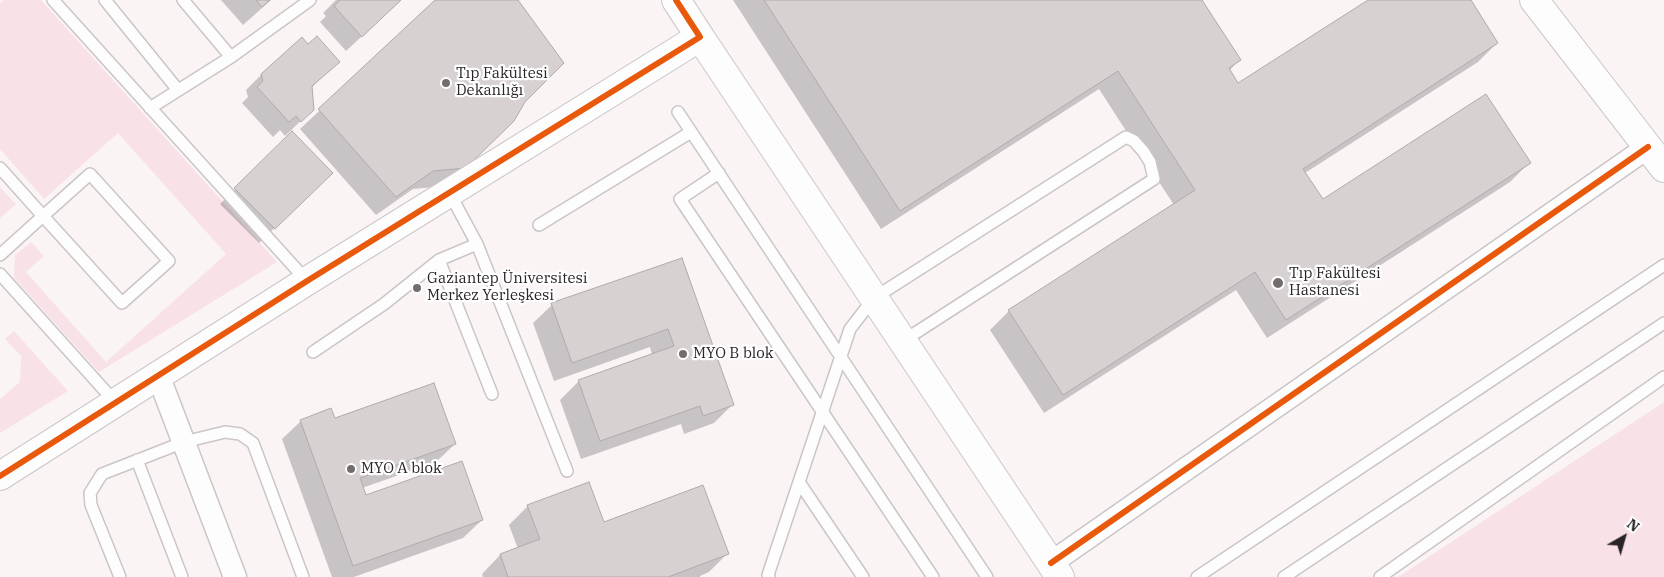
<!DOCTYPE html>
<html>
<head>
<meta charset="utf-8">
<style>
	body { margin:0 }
	#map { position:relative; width:1664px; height:577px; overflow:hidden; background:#fbf4f5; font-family:"IBM Plex Serif",serif }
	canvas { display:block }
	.north { position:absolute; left:1599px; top:512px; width:50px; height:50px; -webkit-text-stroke:4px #fff; paint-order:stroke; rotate:38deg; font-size:14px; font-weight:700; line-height:20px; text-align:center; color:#2a2426 }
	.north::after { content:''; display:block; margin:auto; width:18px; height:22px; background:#2a2426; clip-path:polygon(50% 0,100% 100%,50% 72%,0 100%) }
</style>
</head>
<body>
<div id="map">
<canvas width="1664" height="577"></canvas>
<div class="north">N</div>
</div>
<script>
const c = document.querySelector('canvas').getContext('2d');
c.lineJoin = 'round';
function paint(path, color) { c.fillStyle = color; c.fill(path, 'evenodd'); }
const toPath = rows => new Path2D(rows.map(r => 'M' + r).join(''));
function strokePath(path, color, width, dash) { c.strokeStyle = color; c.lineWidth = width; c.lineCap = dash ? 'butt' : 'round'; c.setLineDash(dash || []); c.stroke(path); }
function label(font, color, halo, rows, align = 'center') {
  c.font = font + ' "IBM Plex Serif",serif'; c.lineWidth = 4.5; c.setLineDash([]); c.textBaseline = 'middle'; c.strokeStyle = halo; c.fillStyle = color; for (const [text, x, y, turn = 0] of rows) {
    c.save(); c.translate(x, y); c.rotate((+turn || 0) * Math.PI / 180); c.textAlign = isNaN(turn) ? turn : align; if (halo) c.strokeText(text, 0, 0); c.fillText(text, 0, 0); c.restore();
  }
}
paint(toPath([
	[4,0,41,0,277,262,99,372,14,278,15,255,31,242,44,256,26,272,106,362,226,254,118,133,44,199,0,149,0,3],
	[0,187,16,204,0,218],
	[14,331,68,391,0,433,0,399,20,382,21,356,5,339],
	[1664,402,1664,577,1398,577]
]), '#f8e1e7');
paint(toPath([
	[221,0,271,0,243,25],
	[336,0,401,0,346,51,320,22,326,16,323,13],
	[437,0,517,0,524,101,513,120,445,186,413,189,376,215,300,129],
	[733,0,1201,0,1239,60,1229,71,1238,85,1370,0,1469,0,1497,43,1478,62,1305,173,1322,200,1529,163,1510,182,1267,338,1236,290,1044,413,990,330,1009,311,1174,205,1099,89,881,229],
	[308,45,338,62,311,88,313,109,285,136,280,130,273,137,242,103,248,97,246,90,261,75],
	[292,133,331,173,259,243,220,204],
	[681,260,733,404,714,423,684,434,681,424,581,459,560,400,579,381,652,355,650,347,554,381,533,323,552,305],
	[334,419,455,444,436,462,362,488,365,496,482,520,463,538,354,577,332,577,282,439,301,421],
	[528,506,603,524,728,553,709,572,700,576,700,577,483,577,482,574,500,555,518,549,509,525]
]), '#0003');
const building = toPath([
	[256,0,270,0,262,7,256,0],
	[340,0,401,0,362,37,334,6,340,0],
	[435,0,518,0,564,63,525,102,514,121,466,168,433,171,396,197,318,109,435,0],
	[764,0,1202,0,1241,60,1229,68,1238,83,1368,0,1471,0,1498,43,1303,169,1323,199,1486,94,1531,163,1286,320,1255,272,1063,395,1008,310,1195,190,1118,71,900,211,764,0],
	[317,36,340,62,312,86,314,110,301,122,296,116,289,122,257,87,263,81,261,74,302,37,308,44,317,36],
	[292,131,333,173,275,229,234,188,292,131],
	[682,258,734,405,703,416,700,406,600,441,578,380,674,346,668,329,572,363,551,303,682,258],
	[434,383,456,444,360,478,366,495,462,461,483,520,353,566,300,420,331,408,335,418,434,383],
	[589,482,604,522,703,485,729,554,668,577,508,577,500,554,540,539,527,505,589,482]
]);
paint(building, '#d7d1d2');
strokePath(building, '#b0aaab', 1);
const lane = toPath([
	[53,0,307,281],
	[105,0,178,90],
	[183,0,231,57],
	[150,108,231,57,310,0],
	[678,112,987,577],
	[0,168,43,216,122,303,169,261,90,174,43,216,0,255],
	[719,173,680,199,933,577],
	[449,192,477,244,567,471],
	[539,225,691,132],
	[439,260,492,394],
	[0,274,115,402],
	[313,352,384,304,439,260,477,244],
	[137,460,182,577],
	[799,482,863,577],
	[120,577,91,505,90,493,102,474,184,442,225,432,240,434,253,443,303,577],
	[769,577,768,575,850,329,874,298,1126,137,1134,141,1143,151,1150,162,1154,179,903,341],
	[1197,577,1664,265],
	[1284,577,1664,323],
	[1380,577,1664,377]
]);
const street = toPath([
	[158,375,235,577],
	[1051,563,1648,147]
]);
const secondary = toPath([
	[1534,0,1664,168],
	[700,37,1060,577],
	[0,476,307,281,700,37,676,0]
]);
strokePath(lane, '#cbc5c6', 14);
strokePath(street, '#cbc5c6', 25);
strokePath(secondary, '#cbc5c6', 30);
strokePath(lane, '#fefdfe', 11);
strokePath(street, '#fefdfe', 22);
strokePath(secondary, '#fefdfe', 28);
strokePath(toPath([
	[0,476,307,281,700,37,676,0],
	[1051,563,1648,147]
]), '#e8590c', 6);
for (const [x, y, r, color] of [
	[446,83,5,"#736d6e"],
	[1278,283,6,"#736d6e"],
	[417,288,5,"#736d6e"],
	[683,354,5,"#736d6e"],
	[351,469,5,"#736d6e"]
]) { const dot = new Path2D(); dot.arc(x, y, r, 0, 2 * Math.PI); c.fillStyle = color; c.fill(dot); strokePath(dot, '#fff', 2); }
label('15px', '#2a2426', '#fff', [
	["Tıp Fakültesi",456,74],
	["Dekanlığı",456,91],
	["Tıp Fakültesi",1289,274],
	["Hastanesi",1289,291],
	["Gaziantep Üniversitesi",427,279],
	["Merkez Yerleşkesi",427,296],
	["MYO B blok",693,354],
	["MYO A blok",361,469]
], 'left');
</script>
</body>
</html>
